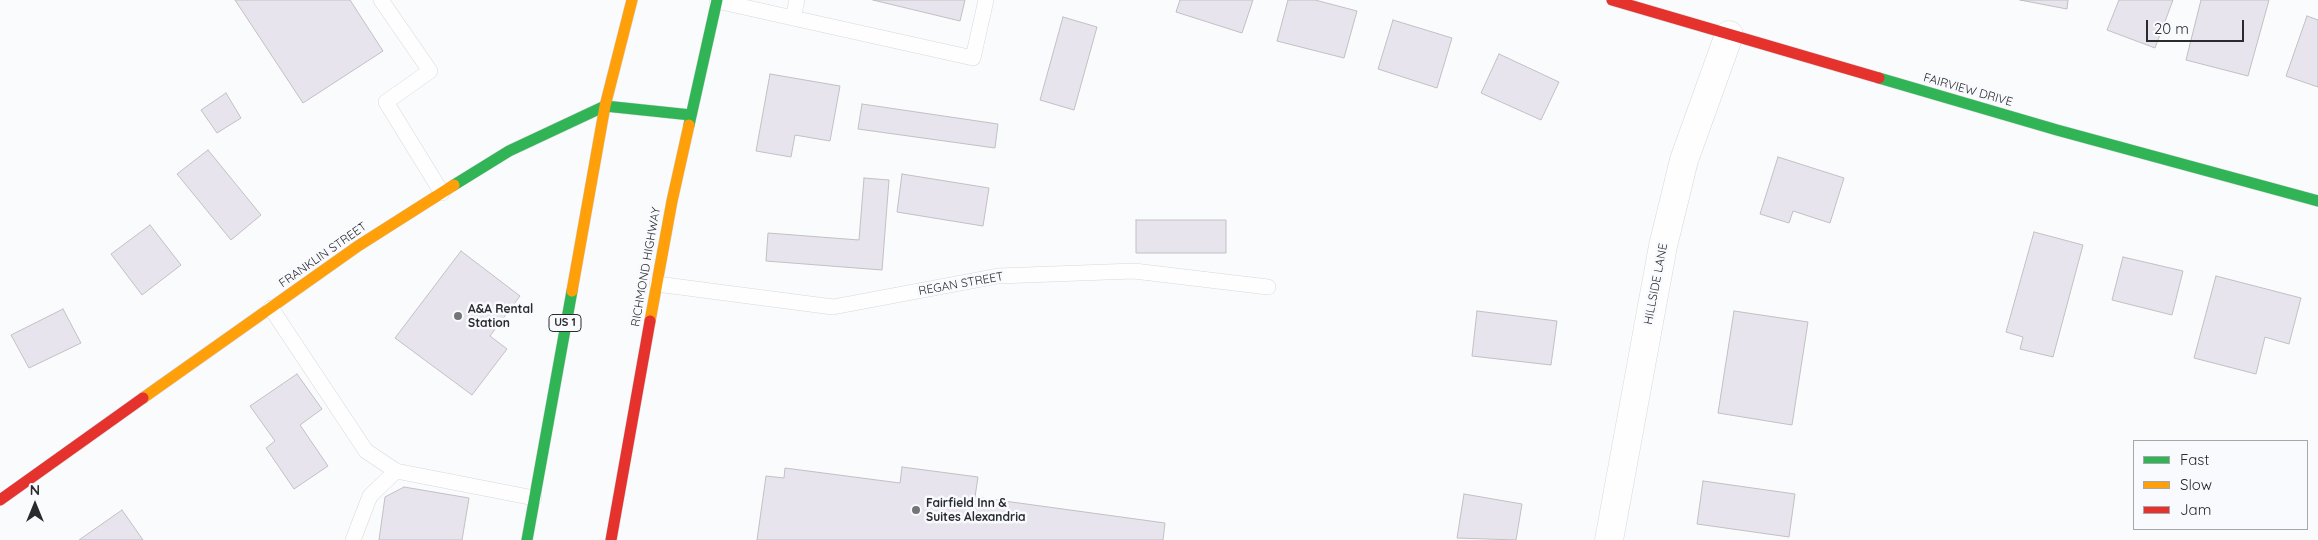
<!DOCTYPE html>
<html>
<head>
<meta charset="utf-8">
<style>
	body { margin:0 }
	#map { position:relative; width:2318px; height:540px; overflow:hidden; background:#fafbfd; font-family:Quicksand,sans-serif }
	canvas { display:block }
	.legend { position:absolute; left:2133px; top:440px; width:175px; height:90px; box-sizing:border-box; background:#f9fafe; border:1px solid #a6a7ab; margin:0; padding:6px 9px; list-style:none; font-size:15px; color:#2a2b2f }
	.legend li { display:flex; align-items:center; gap:10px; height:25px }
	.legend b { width:25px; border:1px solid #a6a7ab }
	.north { position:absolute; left:10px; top:480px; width:50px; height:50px; -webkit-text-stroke:4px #f9fafe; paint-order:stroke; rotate:0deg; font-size:14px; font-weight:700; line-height:20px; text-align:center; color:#2a2b2f }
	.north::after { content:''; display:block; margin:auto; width:18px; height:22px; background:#2a2b2f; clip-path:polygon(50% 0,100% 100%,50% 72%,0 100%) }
	.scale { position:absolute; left:2146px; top:20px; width:98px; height:22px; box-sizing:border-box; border:2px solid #2a2b2f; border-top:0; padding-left:6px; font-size:15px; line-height:18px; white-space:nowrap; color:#2a2b2f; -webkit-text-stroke:4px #f9fafe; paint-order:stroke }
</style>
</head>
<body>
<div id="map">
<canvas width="2318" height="540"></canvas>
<ul class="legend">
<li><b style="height:6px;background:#30b455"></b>Fast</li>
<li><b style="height:6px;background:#ff9f0a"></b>Slow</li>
<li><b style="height:6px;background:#e5322d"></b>Jam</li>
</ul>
<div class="north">N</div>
<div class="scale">20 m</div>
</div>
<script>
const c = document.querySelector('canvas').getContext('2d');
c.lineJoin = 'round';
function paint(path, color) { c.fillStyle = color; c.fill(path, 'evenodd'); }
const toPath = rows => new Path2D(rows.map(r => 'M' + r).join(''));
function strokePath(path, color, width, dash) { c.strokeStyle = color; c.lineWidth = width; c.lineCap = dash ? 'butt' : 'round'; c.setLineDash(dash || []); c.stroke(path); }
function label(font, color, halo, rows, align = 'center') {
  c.font = font + ' Quicksand,sans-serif'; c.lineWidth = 5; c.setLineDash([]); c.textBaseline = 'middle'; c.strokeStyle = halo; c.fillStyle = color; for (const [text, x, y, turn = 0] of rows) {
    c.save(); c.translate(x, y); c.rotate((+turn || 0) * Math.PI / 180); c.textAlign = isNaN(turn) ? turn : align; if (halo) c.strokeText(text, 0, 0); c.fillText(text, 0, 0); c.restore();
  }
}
const building = toPath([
	[235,0,350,0,383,51,303,103,235,0],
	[873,0,965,0,960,21,873,0],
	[1180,0,1253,0,1242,33,1176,12,1180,0],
	[1288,0,1315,0,1357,11,1344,58,1277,41,1288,0],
	[2020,0,2068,0,2067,9,2020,0],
	[2119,0,2173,0,2155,48,2107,30,2119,0],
	[2201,0,2269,0,2248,76,2186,60,2201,0],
	[2307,16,2318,20,2318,87,2286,76,2307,16],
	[1063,17,1097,27,1074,110,1040,100,1063,17],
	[1393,20,1452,38,1437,88,1378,69,1393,20],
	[1499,54,1559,82,1541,120,1481,93,1499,54],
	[770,74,840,86,830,141,795,135,791,157,756,151,770,74],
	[226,93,241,118,217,133,201,110,226,93],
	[862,104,998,124,995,148,858,129,862,104],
	[208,150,261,215,231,240,177,174,208,150],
	[1778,157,1844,178,1830,223,1793,211,1789,223,1760,214,1778,157],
	[902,174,989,188,983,226,897,212,902,174],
	[864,178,889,180,882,270,766,261,768,233,859,240,864,178],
	[1136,220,1226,220,1226,253,1136,253,1136,220],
	[150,225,181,265,142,295,111,254,150,225],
	[2034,232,2083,245,2053,357,2020,349,2023,337,2006,332,2034,232],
	[461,251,520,296,490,336,507,349,472,395,395,338,461,251],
	[2123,257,2183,271,2172,315,2112,300,2123,257],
	[2216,276,2301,298,2289,344,2265,337,2256,374,2194,358,2216,276],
	[63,309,81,343,29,368,11,335,63,309],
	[1477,311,1557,321,1551,365,1472,356,1477,311],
	[1734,311,1808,322,1792,425,1718,413,1734,311],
	[297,374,322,409,300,425,328,466,294,489,266,448,275,441,250,406,297,374],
	[902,467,978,477,975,497,1165,523,1163,540,757,540,766,476,784,478,785,468,900,483,902,467],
	[1703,481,1795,494,1789,537,1697,524,1703,481],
	[404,487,469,498,462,540,379,540,385,497,404,487],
	[1464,494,1522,504,1516,540,1457,538,1464,494],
	[122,510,143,540,79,540,122,510]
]);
paint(building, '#e8e4ed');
strokePath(building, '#c1c0c3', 1);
const lane = toPath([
	[381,0,430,71,386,102,442,193],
	[797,0,793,18,973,58,986,0],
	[717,1,793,18],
	[657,284,833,307,998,276,1134,271,1268,287],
	[271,308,366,451,396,471],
	[353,540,370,496,396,471,534,498]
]);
const street = toPath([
	[1609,540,1663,246,1684,160,1729,35]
]);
const fast = toPath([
	[1879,78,2057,130,2318,201],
	[689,125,717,0],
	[454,185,509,151,605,106,691,115],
	[527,540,572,291]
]);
const slow = toPath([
	[572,291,605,106,632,0],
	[650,321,672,201,689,125],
	[143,398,358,246,454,185]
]);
const jam = toPath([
	[1612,0,1879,78],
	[0,500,143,398],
	[611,540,650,321]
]);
strokePath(lane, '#d7d8db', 16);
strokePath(street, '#d7d8db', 29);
strokePath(fast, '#d7d8db', 12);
strokePath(slow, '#d7d8db', 12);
strokePath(jam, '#d7d8db', 12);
strokePath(lane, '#fefeff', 15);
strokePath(street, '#fefeff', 28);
strokePath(fast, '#30b455', 11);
strokePath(slow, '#ff9f0a', 11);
strokePath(jam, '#e5322d', 11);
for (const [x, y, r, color] of [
	[458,316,5,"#737477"],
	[916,510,5,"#737477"]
]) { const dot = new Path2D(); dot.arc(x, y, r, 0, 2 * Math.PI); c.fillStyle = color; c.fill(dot); strokePath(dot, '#f9fafe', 2); }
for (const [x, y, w] of [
	[565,323,32]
]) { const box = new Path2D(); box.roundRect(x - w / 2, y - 8.5, w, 17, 4); c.fillStyle = '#f9fafe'; c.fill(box); strokePath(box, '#2a2b2f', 1); }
label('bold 11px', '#2a2b2f', null, [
	["US 1",565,323]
]);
label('12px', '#2a2b2f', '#f9fafe', [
	["FAIRVIEW DRIVE",1968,90,16],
	["FRANKLIN STREET",323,255,-35],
	["RICHMOND HIGHWAY",646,267,-80],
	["REGAN STREET",961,284,-10],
	["HILLSIDE LANE",1656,284,-79]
]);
label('bold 12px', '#2a2b2f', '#f9fafe', [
	["A&A Rental",468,309],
	["Station",468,323],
	["Fairfield Inn &",926,503],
	["Suites Alexandria",926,517]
], 'left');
</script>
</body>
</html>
